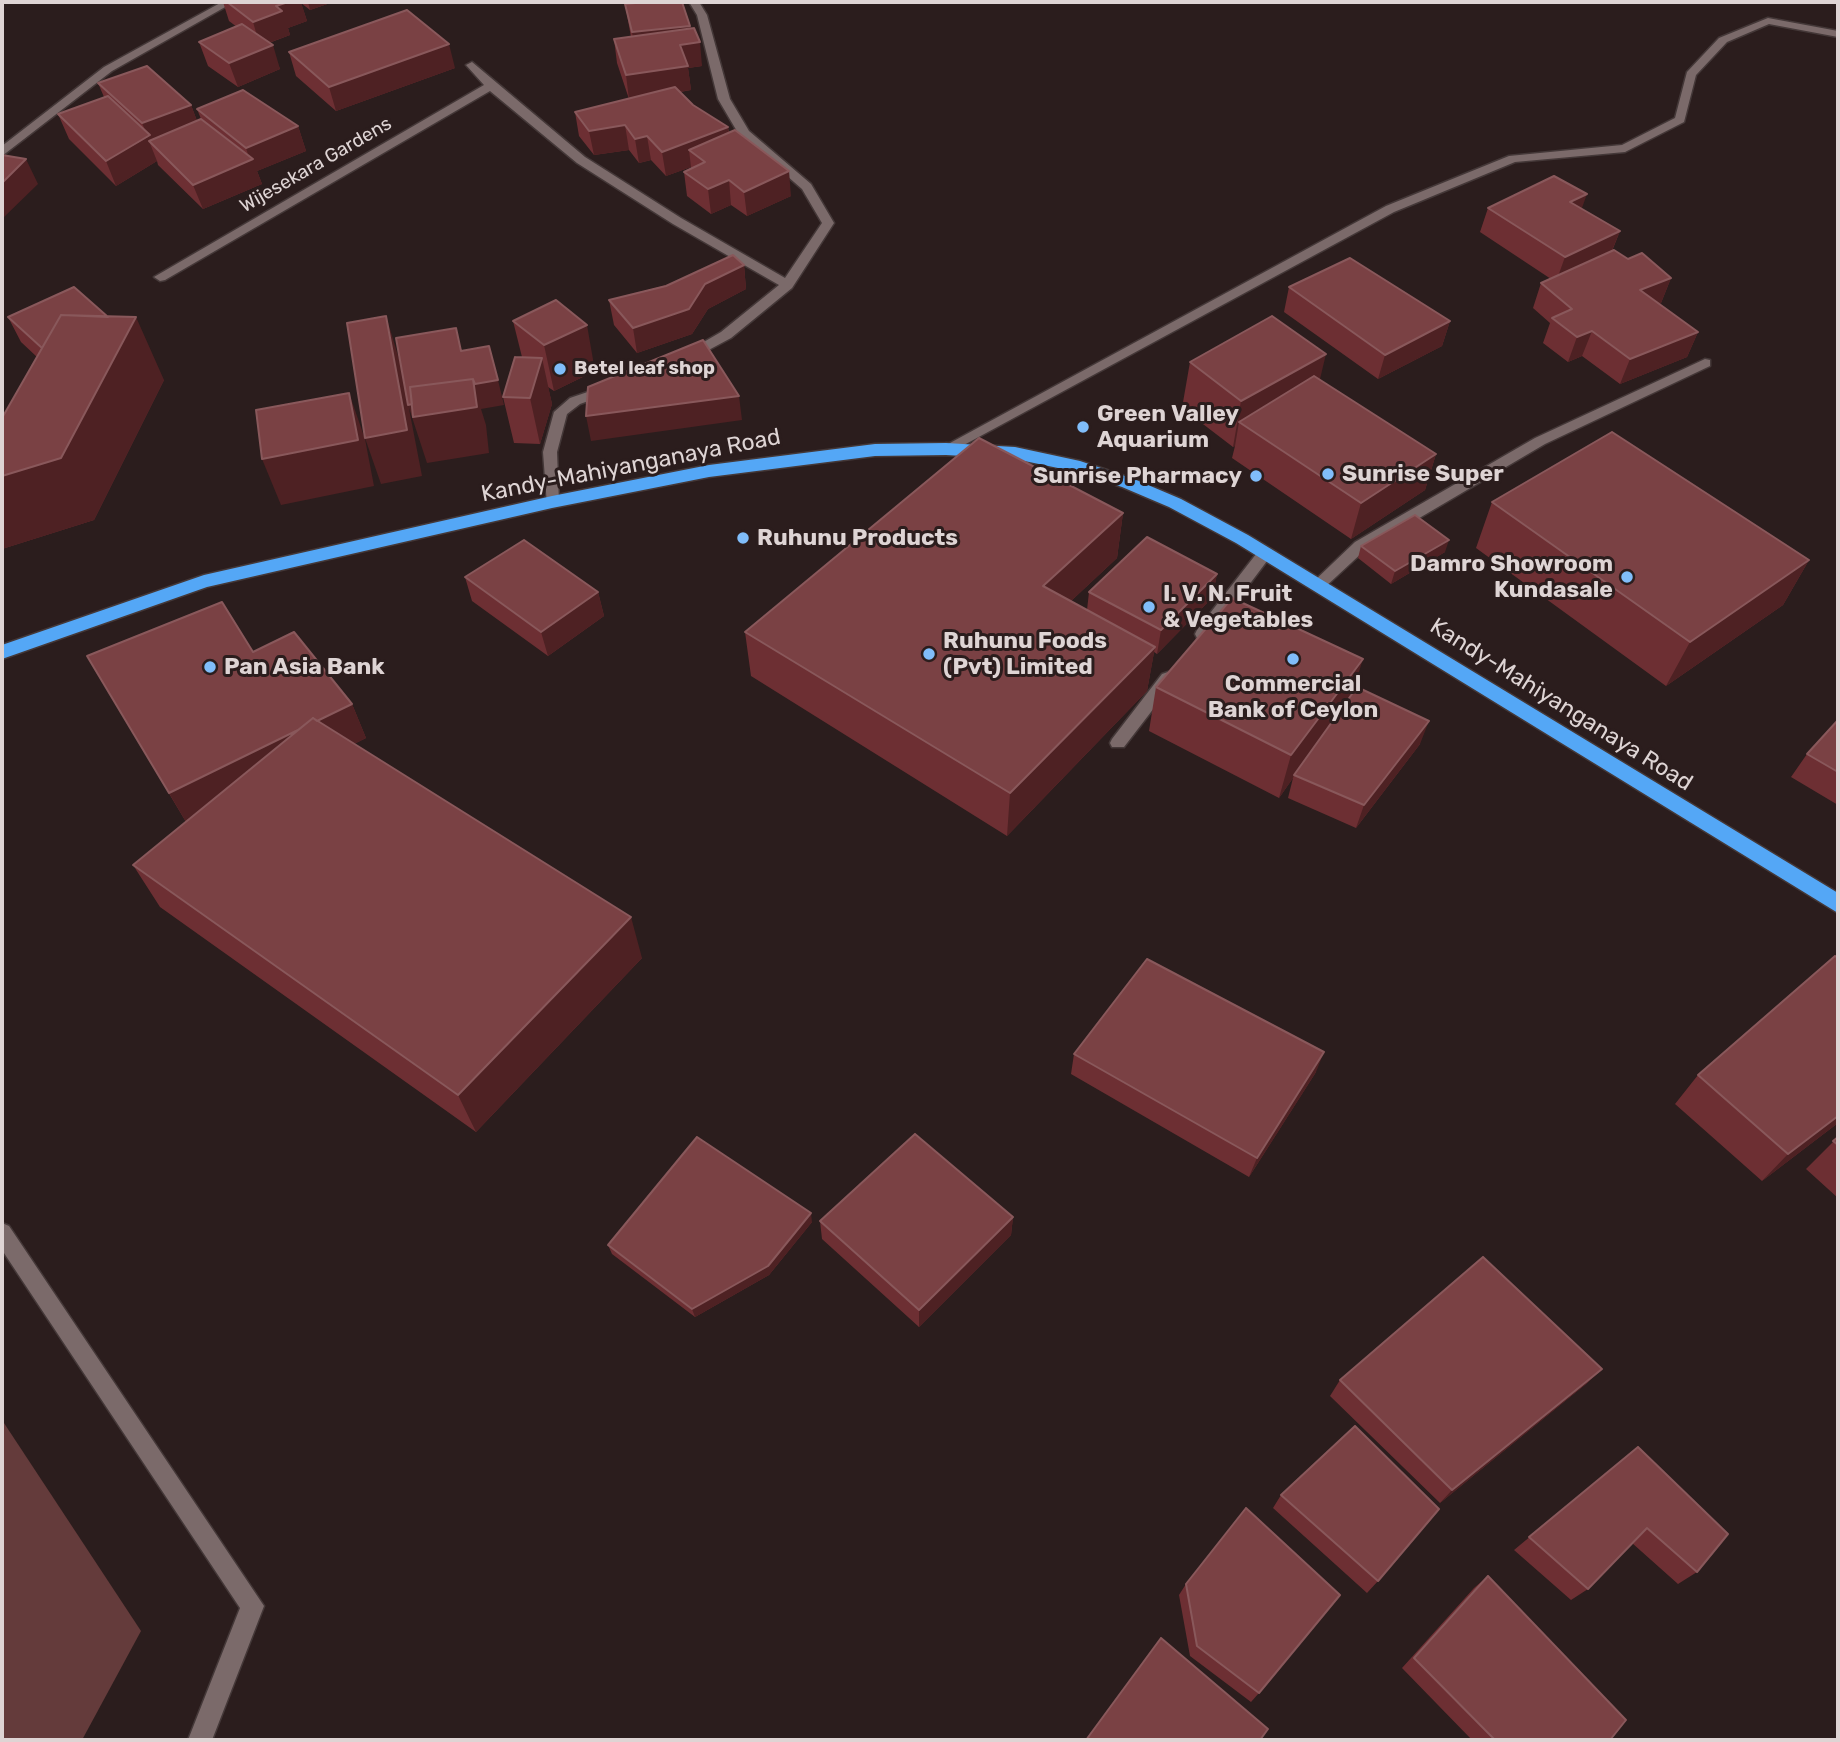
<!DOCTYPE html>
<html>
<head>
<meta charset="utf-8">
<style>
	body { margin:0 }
	#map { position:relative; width:1840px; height:1742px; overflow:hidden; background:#2b1d1d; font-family:Rubik,sans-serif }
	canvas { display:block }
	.frame { position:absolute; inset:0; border:4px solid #ded4d4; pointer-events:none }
</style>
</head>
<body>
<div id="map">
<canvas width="1840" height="1742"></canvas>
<div class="frame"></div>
</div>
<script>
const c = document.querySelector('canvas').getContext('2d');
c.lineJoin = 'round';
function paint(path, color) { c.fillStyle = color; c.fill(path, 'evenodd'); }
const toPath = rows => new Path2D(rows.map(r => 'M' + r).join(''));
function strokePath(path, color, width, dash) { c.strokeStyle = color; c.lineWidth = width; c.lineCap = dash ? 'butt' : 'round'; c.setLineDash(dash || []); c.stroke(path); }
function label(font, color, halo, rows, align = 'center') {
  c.font = font + ' Rubik,sans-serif'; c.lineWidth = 6; c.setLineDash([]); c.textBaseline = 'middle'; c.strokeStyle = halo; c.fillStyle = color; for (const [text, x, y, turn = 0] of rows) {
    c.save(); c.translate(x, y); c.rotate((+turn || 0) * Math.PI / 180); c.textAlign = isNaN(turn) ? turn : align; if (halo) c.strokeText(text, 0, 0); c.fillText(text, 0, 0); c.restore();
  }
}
paint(toPath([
	[2,1420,141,1631,82,1740,2,1740]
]), '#643b3b');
const lane = toPath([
	[1705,359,1710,360,1710,366,1545,444,1365,550,1323,589,1313,589,1310,585,1355,542,1535,438,1705,359],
	[1265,548,1270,549,1273,553,1270,557,1209,638,1197,638,1195,634,1197,630,1260,549,1265,548],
	[1168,672,1174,674,1176,678,1174,682,1124,747,1112,747,1110,743,1112,739,1162,674,1168,672]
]);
const street = toPath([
	[222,2,234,2,112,71,2,156,2,146,104,67,222,2],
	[689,2,699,2,707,15,730,99,749,131,811,184,834,223,792,288,731,338,690,360,680,360,678,357,721,332,779,285,673,224,577,163,490,91,165,280,160,281,154,277,484,85,466,65,472,62,585,157,681,218,785,278,822,223,802,189,738,133,718,99,697,15,689,2],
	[1768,18,1838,31,1838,37,1769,24,1727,42,1696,75,1684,122,1625,152,1515,162,1394,212,951,452,941,452,939,449,1386,206,1509,156,1622,145,1675,118,1687,72,1719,38,1768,18],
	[608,385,613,386,613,392,580,404,567,414,557,452,559,502,557,505,547,505,543,452,554,412,570,398,608,385],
	[2,1223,9,1226,264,1606,212,1740,188,1740,240,1608,2,1250,2,1223]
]);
const highway = toPath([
	[946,443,1015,447,1080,461,1134,479,1181,499,1248,535,1838,893,1838,913,1236,543,1169,507,1122,487,1077,472,1015,459,946,455,875,456,709,477,552,508,207,587,2,659,2,645,204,575,552,496,709,465,875,444,946,443]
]);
strokePath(lane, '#443838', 3);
strokePath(street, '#443838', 3);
strokePath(highway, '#443838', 3);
paint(lane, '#7b6a6a');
paint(street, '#7b6a6a');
paint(highway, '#54a7f6');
paint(toPath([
	[223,2,333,2,310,10,301,3,307,21,288,28,290,35,269,43,280,69,238,87,208,66,199,42,237,27,229,21],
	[625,4,690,26,702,66,688,68,691,90,680,92,693,105,728,127,729,133,791,196,747,216,731,205,711,214,687,196,684,172,691,168,691,167,666,176,651,160,639,163,629,150,594,155,579,136,575,112,629,99,617,63,614,39,631,37],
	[289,52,455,68,336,111,296,76],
	[98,83,191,105,197,121,201,119,197,109,298,126,306,151,257,171,262,184,203,209,158,165,157,161,116,186,69,139,58,114,104,97],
	[1488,208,1620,231,1612,251,1671,278,1661,303,1659,304,1698,332,1687,357,1620,384,1582,356,1568,362,1543,343,1550,323,1533,308,1541,283,1551,279,1480,232],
	[744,265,746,289,708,309,692,334,637,353,614,325,609,300],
	[1289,287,1450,321,1442,346,1378,379,1284,312],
	[8,317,164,380,94,520,2,549,2,418,37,357,21,342],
	[513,321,595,371,554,391,548,387,552,404,540,444,514,443,503,397,522,357],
	[1190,362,1319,380,1436,454,1425,490,1351,539,1232,458,1235,446,1233,447,1182,408],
	[1492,502,1809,560,1783,605,1666,686,1476,548],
	[1123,513,1117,558,1071,601,1087,610,1089,592,1217,574,1212,598,1157,654,1154,652,1147,691,1007,836,751,676,745,632],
	[1361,546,1445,552,1391,584,1358,558],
	[465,577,598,592,604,616,548,656,472,601],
	[253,652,352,704,366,738,354,744,642,958,476,1132,160,907,133,865,186,822,87,656],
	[1156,687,1352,694,1420,744,1356,828,1288,798,1293,778,1279,798,1149,731],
	[1838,720,1838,805,1791,777,1807,754],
	[1838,958,1838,1123,1762,1181,1675,1104,1698,1075],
	[1074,1054,1316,1072,1249,1177,1071,1074],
	[1838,1137,1838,1198,1806,1169],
	[1013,1217,1011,1235,919,1327,822,1239,820,1221],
	[812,1222,769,1275,695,1317,612,1254,608,1245],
	[1602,1369,1586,1384,1440,1503,1330,1396,1340,1380],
	[1638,1447,1697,1572,1678,1584,1632,1543,1588,1589,1571,1600,1514,1550],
	[1281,1495,1378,1581,1367,1593,1273,1508],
	[1488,1576,1610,1740,1472,1740,1402,1668,1474,1588],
	[1186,1584,1259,1693,1251,1702,1190,1656,1179,1595]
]), '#6d2f33');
paint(toPath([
	[288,2,301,2,307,21,288,28,290,35,260,46,253,22,276,6],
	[308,2,333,2,310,10],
	[690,26,691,43,700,42,702,66,688,68,691,90,629,99,626,75,636,56,632,32],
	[449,44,455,68,336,111,329,87],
	[273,45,280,69,238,87,229,63],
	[191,105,200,129,149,141,157,161,116,186,106,161,148,137,142,123],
	[625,125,629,150,594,155,589,131],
	[298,126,306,151,257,171,262,184,203,209,193,185,250,161,246,148],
	[728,127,731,151,689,150,691,167,666,176,662,152],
	[647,136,651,160,639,163,635,139],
	[26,159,38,184,2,219,2,183],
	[789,171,791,196,747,216,744,192],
	[729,180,731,205,711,214,708,189],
	[1587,194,1578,219,1570,202],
	[1620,231,1610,255,1556,282,1565,257],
	[744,265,746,289,708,309,692,334,637,353,633,328,705,284],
	[1671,278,1661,303,1629,314,1640,290],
	[386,316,400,362,422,476,381,484,365,438],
	[136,317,164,380,94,520,2,549,2,476],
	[1450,321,1442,346,1378,379,1385,355],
	[587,325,595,371,554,391,544,345],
	[1592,331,1582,356,1568,362,1577,337],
	[1698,332,1687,357,1620,384,1630,359],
	[1326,354,1315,400,1239,422,1235,446,1233,447,1241,401],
	[542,358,552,404,540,444,530,398],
	[473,379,498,380,504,405,481,409,486,425,489,453,427,463,408,405],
	[349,393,365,439,374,486,281,505,262,459],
	[739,396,742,420,591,441,586,416],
	[1436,454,1425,490,1351,539,1361,503],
	[1123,513,1117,558,1039,631,1043,586],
	[1449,540,1445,552,1391,584,1395,571],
	[1809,560,1783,605,1666,686,1690,642],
	[1217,574,1212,598,1157,654,1161,630],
	[598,592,604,616,548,656,541,632],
	[1155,647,1147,691,1007,836,1010,793],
	[1363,659,1349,704,1294,775,1293,778,1279,798,1291,755],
	[352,704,366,738,189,827,169,793],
	[1429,721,1420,744,1356,828,1364,805],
	[631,917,642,958,476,1132,458,1095],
	[1324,1052,1316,1072,1249,1177,1257,1158],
	[1838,1116,1838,1123,1762,1181,1788,1154],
	[811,1213,812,1222,769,1275,695,1317,692,1309],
	[1013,1217,1011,1235,919,1327,919,1310],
	[1602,1369,1586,1384,1440,1503,1452,1490]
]), '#4e2123');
const building = toPath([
	[227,2,288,2,276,6,282,11,253,22,227,2],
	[646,2,682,2,690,26,632,32,625,4,646,2],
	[407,10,449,44,329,87,289,52,407,10],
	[242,24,273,45,229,63,199,42,242,24],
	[694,28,700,42,680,45,688,66,626,75,614,39,694,28],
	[147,66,191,105,142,123,98,83,147,66],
	[675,87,693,105,728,127,662,152,647,136,635,139,625,125,589,131,575,112,675,87],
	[243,90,298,126,246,148,197,109,243,90],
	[108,96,150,135,106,161,58,114,108,96],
	[201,119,253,159,193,185,149,141,201,119],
	[735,130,789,171,744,192,729,180,708,189,684,172,705,162,689,150,735,130],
	[2,155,26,159,2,183,2,155],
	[1554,176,1587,194,1570,202,1620,231,1565,257,1488,208,1554,176],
	[1614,250,1628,259,1642,253,1671,278,1640,290,1698,332,1630,359,1592,331,1577,337,1552,318,1572,309,1541,283,1614,250],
	[733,255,744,265,705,284,689,309,633,328,609,300,666,286,733,255],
	[1350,258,1450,321,1385,355,1289,287,1350,258],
	[74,287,108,317,61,315,42,348,8,317,74,287],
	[556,300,587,325,544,345,513,321,556,300],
	[61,315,136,317,61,458,2,476,2,418,61,315],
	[386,316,407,430,365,438,347,323,386,316],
	[1272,316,1326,354,1241,401,1190,362,1272,316],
	[456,328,461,351,489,346,498,380,475,384,473,379,410,387,412,404,408,405,396,338,456,328],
	[703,340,739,396,586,416,588,387,703,340],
	[515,357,542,358,530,398,503,397,515,357],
	[1314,376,1436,454,1361,503,1239,422,1314,376],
	[473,379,477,407,413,417,410,387,473,379],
	[349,393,358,440,262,459,256,410,349,393],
	[1612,432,1809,560,1690,642,1492,502,1612,432],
	[979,438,1123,513,1043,586,1155,647,1010,793,745,632,979,438],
	[1415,515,1449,540,1395,571,1361,546,1415,515],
	[1147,537,1217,574,1161,630,1089,592,1147,537],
	[524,540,598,592,541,632,465,577,524,540],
	[1232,598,1363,659,1291,755,1156,687,1232,598],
	[222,602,253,652,294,632,352,704,317,721,313,718,298,730,169,793,87,656,222,602],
	[1357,687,1429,721,1364,805,1294,775,1357,687],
	[313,718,631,917,458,1095,133,865,313,718],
	[1838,720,1838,772,1807,754,1838,720],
	[1835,956,1838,958,1838,1116,1788,1154,1698,1075,1835,956],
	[1147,959,1324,1052,1257,1158,1074,1054,1147,959],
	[915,1134,1013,1217,919,1310,820,1221,915,1134],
	[697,1137,811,1213,768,1266,692,1309,608,1245,697,1137],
	[1838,1137,1838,1145,1833,1141,1838,1137],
	[1483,1257,1602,1369,1452,1490,1340,1380,1483,1257],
	[1355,1426,1439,1509,1378,1581,1281,1495,1355,1426],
	[1638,1447,1728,1534,1697,1572,1647,1528,1588,1589,1529,1537,1638,1447],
	[1246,1508,1340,1595,1259,1693,1197,1646,1186,1584,1246,1508],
	[1488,1576,1626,1720,1610,1740,1495,1740,1414,1658,1488,1576],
	[1161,1638,1268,1729,1260,1740,1086,1740,1161,1638]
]);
paint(building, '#7a4144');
strokePath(building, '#89585b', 2);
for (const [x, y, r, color] of [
	[560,369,7,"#80bdfa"],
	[1083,427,7,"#80bdfa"],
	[1328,474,7,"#80bdfa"],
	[1256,476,7,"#80bdfa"],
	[743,538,7,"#80bdfa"],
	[1627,577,7,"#80bdfa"],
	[1149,607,7,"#80bdfa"],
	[929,654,7,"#80bdfa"],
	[1293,659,7,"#80bdfa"],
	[210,667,7,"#80bdfa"]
]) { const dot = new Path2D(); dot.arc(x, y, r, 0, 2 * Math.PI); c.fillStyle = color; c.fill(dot); strokePath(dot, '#2b1d1d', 2.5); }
label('19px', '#ded4d4', '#2b1d1d', [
	["Wijesekara Gardens",316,165,-30]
]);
label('bold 19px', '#ded4d4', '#2b1d1d', [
	["Betel leaf shop",574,369]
], 'left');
label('bold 23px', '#ded4d4', '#2b1d1d', [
	["Green Valley",1097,414],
	["Aquarium",1097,440],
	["Sunrise Super",1342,474],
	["Sunrise Pharmacy",1242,476,"right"],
	["Ruhunu Products",757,538],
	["Damro Showroom",1613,564,"right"],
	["Kundasale",1613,590,"right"],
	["I. V. N. Fruit",1163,594],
	["& Vegetables",1163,620],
	["Ruhunu Foods",943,641],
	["(Pvt) Limited",943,667],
	["Pan Asia Bank",224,667],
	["Commercial",1293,684,"center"],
	["Bank of Ceylon",1293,710,"center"]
], 'left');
label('23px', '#ded4d4', '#2b1d1d', [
	["Kandy-Mahiyanganaya Road",631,466,-11],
	["Kandy-Mahiyanganaya Road",1561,705,32]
]);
</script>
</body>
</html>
